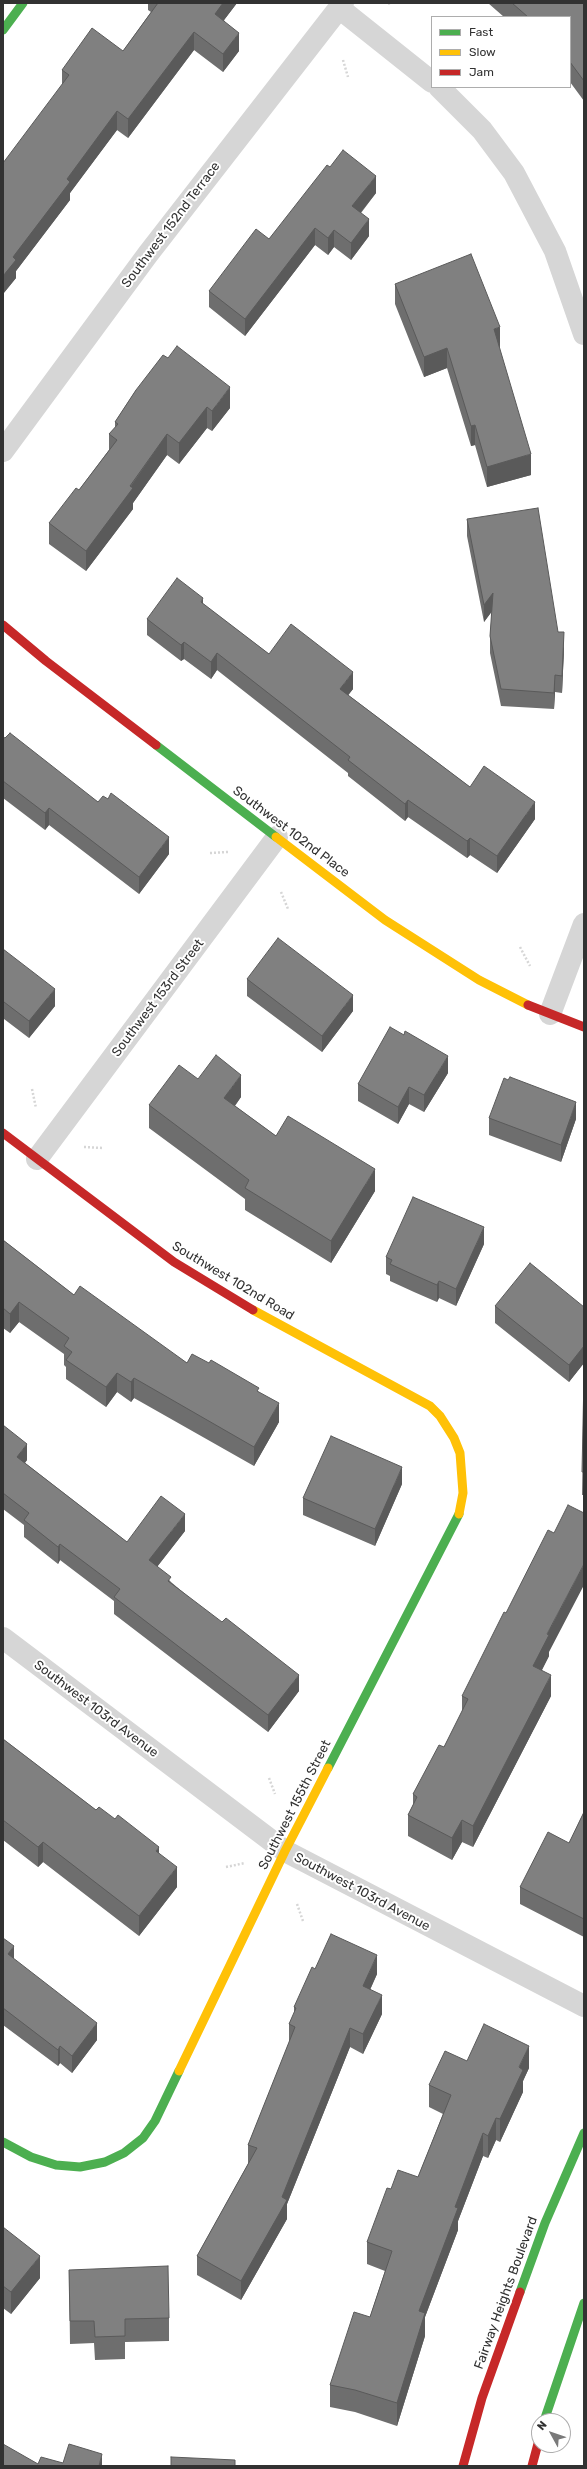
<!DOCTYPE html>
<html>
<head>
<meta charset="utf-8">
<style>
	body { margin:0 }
	#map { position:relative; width:587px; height:2469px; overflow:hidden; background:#fff; font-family:Rubik,sans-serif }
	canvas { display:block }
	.frame { position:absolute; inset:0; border:4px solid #323232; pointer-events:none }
	.legend { position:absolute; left:431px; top:16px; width:140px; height:72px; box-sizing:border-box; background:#fff; border:1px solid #adadad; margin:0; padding:5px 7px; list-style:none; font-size:12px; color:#323232 }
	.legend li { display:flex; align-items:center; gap:8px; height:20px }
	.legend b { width:20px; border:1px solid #adadad }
	.north { position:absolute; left:531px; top:2413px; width:40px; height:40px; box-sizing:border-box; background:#fff; border:1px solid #adadad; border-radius:50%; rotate:310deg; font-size:11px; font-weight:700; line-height:16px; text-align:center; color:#323232 }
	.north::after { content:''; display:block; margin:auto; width:14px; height:18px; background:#7a7a7a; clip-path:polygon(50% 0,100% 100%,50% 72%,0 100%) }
</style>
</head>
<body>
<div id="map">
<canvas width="587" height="2469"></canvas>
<div class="frame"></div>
<ul class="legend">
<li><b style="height:5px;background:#4caf50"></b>Fast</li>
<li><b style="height:5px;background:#ffc107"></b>Slow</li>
<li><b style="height:5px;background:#c62828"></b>Jam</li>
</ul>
<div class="north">N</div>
</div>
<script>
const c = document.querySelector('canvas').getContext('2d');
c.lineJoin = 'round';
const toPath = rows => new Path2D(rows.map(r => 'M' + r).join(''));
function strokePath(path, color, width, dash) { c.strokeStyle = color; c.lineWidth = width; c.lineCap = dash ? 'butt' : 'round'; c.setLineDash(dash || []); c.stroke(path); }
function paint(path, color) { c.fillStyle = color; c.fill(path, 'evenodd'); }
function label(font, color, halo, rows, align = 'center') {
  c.font = font + ' Rubik,sans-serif'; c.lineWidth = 4; c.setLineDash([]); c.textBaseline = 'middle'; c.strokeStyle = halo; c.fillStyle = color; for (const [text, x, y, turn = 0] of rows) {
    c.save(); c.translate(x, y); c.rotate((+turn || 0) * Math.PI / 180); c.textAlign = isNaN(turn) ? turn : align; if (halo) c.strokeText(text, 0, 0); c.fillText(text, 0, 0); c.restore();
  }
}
strokePath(toPath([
	[388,4,390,3],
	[343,60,348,77],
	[210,853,228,852],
	[281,892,288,909],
	[520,947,530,966],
	[32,1089,36,1108],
	[84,1147,103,1148],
	[269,1778,275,1794],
	[226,1867,245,1863],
	[297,1904,303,1921]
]), '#d6d6d6', 2.5, [2, 2]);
strokePath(toPath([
	[339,8,432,82],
	[439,87,482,130,514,173,555,251,584,334],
	[3,451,148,254,343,3],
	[550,1014,584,924],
	[37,1159,277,837],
	[3,1638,285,1851,584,2006]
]), '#d6d6d6', 22);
strokePath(toPath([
	[3,30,23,3],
	[156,745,276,837],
	[328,1768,459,1514],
	[3,2142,31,2157,56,2165,80,2167,105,2162,124,2153,143,2138,155,2121,179,2071],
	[520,2292,545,2223,584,2133],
	[544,2421,584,2303]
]), '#4caf50', 9);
strokePath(toPath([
	[276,837,385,920,479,980,528,1005],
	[253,1310,430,1406,440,1416,454,1438,460,1453,463,1493,459,1514],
	[179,2071,285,1851,328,1768]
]), '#ffc107', 9);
strokePath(toPath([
	[3,625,46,661,156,745],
	[528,1005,584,1027],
	[3,1133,174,1262,253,1310],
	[463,2466,482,2398,520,2292],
	[532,2466,539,2440]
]), '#c62828', 9);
paint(toPath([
	[148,3,237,3,224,20,239,51,223,72,194,50,128,138,117,130,70,193,70,200,16,271,16,278,3,294,62,85,62,70,123,51,151,12,148,10],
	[488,3,584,3,584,101,570,82,570,17,504,17],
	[330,167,376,193,361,213,369,236,351,260,334,247,328,255,315,245,245,336,209,307,209,291,269,239],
	[395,284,500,347,499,347,531,475,487,487,475,445,471,446,447,368,424,377,395,304],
	[136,390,230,408,212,431,207,428,179,464,167,455,133,503,133,509,86,571,49,544,49,523,79,490,109,450,109,434,115,428,115,422],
	[467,519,558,632,564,649,562,693,555,692,554,709,501,706,490,653,490,636,492,611,484,622,467,536],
	[203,604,269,654,353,689,348,695,470,787,535,819,497,873,470,855,467,858,408,817,405,821,348,776,348,773,217,670,211,679,184,659,181,661,147,635,147,619],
	[3,737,98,802,169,854,139,894,49,825,45,830,3,798],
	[3,949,55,1006,29,1038,4,1019],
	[247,979,353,1011,322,1052,247,996],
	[448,1073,424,1112,409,1104,398,1124,358,1101,358,1084],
	[198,1079,241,1097,235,1106,276,1136,375,1191,331,1263,245,1210,245,1199,149,1128,149,1105],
	[489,1118,576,1119,561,1162,489,1135],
	[3,1240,74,1295,187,1363,259,1392,279,1422,254,1466,134,1398,131,1402,117,1392,106,1407,66,1379,66,1367,64,1365,64,1354,19,1322,10,1333,3,1328],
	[484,1244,456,1306,439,1298,437,1302,414,1292,390,1281,390,1276,386,1274,386,1257],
	[495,1306,584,1307,584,1363,569,1382,495,1323],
	[584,1376,584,1495,582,1495],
	[3,1425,27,1460,25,1463,127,1542,185,1531,157,1567,171,1582,299,1691,268,1732,114,1614,114,1601,60,1560,58,1564,24,1537,24,1525,3,1509],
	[402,1484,375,1546,303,1515,303,1498],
	[549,1652,549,1656,542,1670,551,1696,473,1847,462,1842,452,1860,408,1836,408,1815,413,1805,413,1794,444,1747,462,1712,462,1696],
	[3,1739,96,1810,159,1853,177,1887,139,1936,43,1862,38,1867,3,1840],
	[584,1812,584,1937,520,1904,520,1887,569,1843],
	[3,1938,14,1959,97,2040,72,2073,60,2063,58,2066,3,2025],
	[315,1969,377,1974,370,1990,382,2014,363,2054,350,2047,287,2204,287,2219,241,2300,197,2275,197,2256,248,2164,248,2145,289,2043,289,2024,294,2014,294,2007],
	[467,2061,529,2068,523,2081,523,2092,500,2142,496,2140,488,2158,483,2156,458,2221,458,2230,425,2317,425,2336,397,2426,355,2412,330,2407,330,2385,370,2317,385,2271,367,2264,367,2242,391,2189,418,2177,443,2114,429,2107,429,2085],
	[3,2227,40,2278,11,2314,3,2308],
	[69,2270,169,2318,169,2341,125,2342,125,2359,95,2360,94,2343,70,2344]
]), '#6e6e6e');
paint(toPath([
	[223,3,237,3,215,32,215,14],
	[194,32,194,50,128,138,128,119],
	[239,33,239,51,223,72,223,54],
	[117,111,117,130,70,193,70,200,16,271,16,278,3,294,3,276,13,257,67,179],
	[376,176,376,193,352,223,352,206],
	[369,219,369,236,351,260,351,243],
	[315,228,315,245,245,336,245,319],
	[334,230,334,247,328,255,328,238],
	[500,327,500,347,494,350,494,329],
	[447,348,447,368,424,377,424,357],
	[230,387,230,408,212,431,212,411],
	[207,407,207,428,179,464,179,443],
	[475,425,475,445,471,446,471,426],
	[167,434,167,455,133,503,133,509,86,571,86,551],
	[531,454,531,475,487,487,487,467],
	[493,593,493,610,484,622,484,605],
	[203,598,203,614,201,602],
	[564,632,564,649,562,693,562,676],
	[184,642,184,659,181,661,181,645],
	[217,653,217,670,211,679,211,662],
	[353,672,353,689,340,706,340,689],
	[555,675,555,692,554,709,554,693],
	[408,800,408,817,405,821,405,804],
	[535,802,535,819,497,873,497,856],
	[49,808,49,825,45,830,45,813],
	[169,837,169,854,139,894,139,877],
	[470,838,470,855,467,858,467,841],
	[55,989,55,1006,29,1038,29,1021],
	[353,995,353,1011,322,1052,322,1036],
	[4,1002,4,1019,3,1021,3,1004],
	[448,1056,448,1073,424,1112,424,1095],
	[241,1075,241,1097,224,1120,224,1098],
	[409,1087,409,1104,398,1124,398,1107],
	[576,1102,576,1119,561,1162,561,1145],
	[375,1169,375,1191,331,1263,331,1241],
	[484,1227,484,1244,456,1306,456,1289],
	[439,1281,439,1298,437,1302,437,1285],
	[19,1302,19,1322,10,1333,10,1314],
	[584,1346,584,1363,569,1382,569,1365],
	[117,1373,117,1392,106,1407,106,1387],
	[134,1378,134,1398,131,1402,131,1382],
	[279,1403,279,1422,254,1466,254,1447],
	[27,1444,27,1460,17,1473,17,1457],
	[402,1467,402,1484,375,1546,375,1529],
	[185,1514,185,1531,149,1577,149,1560],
	[60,1544,60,1560,58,1564,58,1547],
	[584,1564,584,1585,549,1652,549,1656,533,1687,533,1666,547,1634],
	[299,1675,299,1691,268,1732,268,1715],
	[551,1675,551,1696,473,1847,473,1826],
	[462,1820,462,1842,452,1860,452,1838],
	[43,1842,43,1862,38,1867,38,1847],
	[159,1847,159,1866,156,1851],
	[177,1867,177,1887,139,1936,139,1916],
	[14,1946,14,1963,8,1954],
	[377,1955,377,1974,363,2005,363,1986],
	[382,1995,382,2014,363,2054,363,2034],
	[97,2023,97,2040,72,2073,72,2056],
	[350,2028,350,2047,287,2204,287,2219,241,2300,241,2281,282,2197],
	[60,2046,60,2063,58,2066,58,2050],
	[529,2046,529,2068,523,2081,523,2092,500,2142,500,2119,519,2067],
	[496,2118,496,2140,488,2158,488,2136],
	[483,2133,483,2156,458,2221,458,2230,425,2317,425,2336,397,2426,397,2403,419,2311,455,2207],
	[40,2256,40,2278,11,2314,11,2292],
	[102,2454,102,2466,99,2466]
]), '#5a5a5a');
const building = toPath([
	[158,3,223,3,215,14,239,33,223,54,194,32,128,119,117,111,67,179,70,182,13,257,16,260,3,276,3,163,69,75,62,70,92,28,123,51,158,3],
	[512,3,584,3,584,81,570,62,570,17,528,17,512,3],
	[343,150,376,176,352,206,369,219,351,243,334,230,328,238,315,228,245,319,209,291,256,229,269,239,327,165,330,167,343,150],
	[471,254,500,327,494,329,531,454,487,467,475,425,471,426,447,348,424,357,395,284,471,254],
	[177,346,230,387,212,411,207,407,179,443,167,434,130,486,133,488,86,551,49,523,76,488,79,490,117,440,109,434,118,424,115,422,136,390,163,355,168,358,177,346],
	[538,508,558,632,564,632,562,676,555,675,554,693,501,689,490,636,493,593,484,605,467,519,538,508],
	[177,578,203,598,201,602,269,654,291,624,353,672,340,689,470,787,484,766,535,802,497,856,470,838,467,841,408,800,405,804,348,760,350,757,217,653,211,662,184,642,181,645,147,619,177,578],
	[10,733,98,802,103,796,108,799,111,793,169,837,139,877,49,808,45,813,3,781,3,737,5,738,10,733],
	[278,938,353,995,322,1036,247,979,278,938],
	[3,949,55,989,29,1021,4,1002,3,1004,3,949],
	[390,1027,404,1035,405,1031,448,1056,424,1095,409,1087,398,1107,358,1084,390,1027],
	[216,1055,241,1075,224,1098,276,1136,288,1116,375,1169,331,1241,245,1188,249,1180,149,1105,179,1065,198,1079,216,1055],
	[510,1077,576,1102,561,1145,489,1118,504,1078,508,1080,510,1077],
	[413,1197,484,1227,456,1289,439,1281,437,1285,414,1275,390,1264,392,1260,386,1257,413,1197],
	[3,1240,74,1295,80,1286,187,1363,192,1354,209,1363,211,1360,259,1388,257,1391,279,1403,254,1447,134,1378,131,1382,117,1373,106,1387,66,1360,72,1352,64,1346,69,1338,19,1302,10,1314,3,1308,3,1240],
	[530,1263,584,1307,584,1346,569,1365,495,1306,530,1263],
	[584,1376,584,1472,582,1472,584,1376],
	[3,1425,27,1444,17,1457,127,1542,161,1496,185,1514,149,1560,171,1577,168,1581,222,1622,226,1618,299,1675,268,1715,114,1597,120,1589,60,1544,58,1547,24,1520,29,1513,3,1493,3,1425],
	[331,1436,402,1467,375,1529,303,1498,331,1436],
	[568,1505,584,1513,584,1564,547,1634,549,1635,533,1666,551,1675,473,1826,462,1820,452,1838,408,1815,417,1797,413,1794,439,1745,444,1747,468,1699,462,1696,504,1612,506,1613,548,1530,554,1533,568,1505],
	[3,1739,96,1810,99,1807,115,1819,118,1815,159,1847,156,1851,177,1867,139,1916,43,1842,38,1847,3,1820,3,1739],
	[584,1812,584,1919,520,1887,548,1832,569,1843,584,1812],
	[331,1934,377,1955,363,1986,382,1995,363,2034,350,2028,282,2197,287,2200,241,2281,197,2256,257,2148,248,2145,295,2027,289,2024,296,2008,294,2007,312,1967,315,1969,331,1934],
	[3,1938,14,1946,8,1954,97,2023,72,2056,60,2046,58,2050,3,2008,3,1938],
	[484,2024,529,2046,519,2067,523,2070,500,2119,496,2118,488,2136,483,2133,455,2207,458,2208,419,2311,425,2313,397,2403,355,2390,330,2385,354,2312,370,2317,392,2251,367,2242,387,2188,391,2189,398,2170,418,2177,451,2095,429,2085,445,2051,467,2061,484,2024],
	[3,2227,40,2256,11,2292,3,2286,3,2227],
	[168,2266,169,2318,125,2319,125,2336,95,2337,94,2321,70,2321,69,2270,168,2266],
	[3,2444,38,2464,41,2457,63,2463,69,2444,102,2454,99,2466,3,2466,3,2444],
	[171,2457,235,2460,235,2466,171,2466,171,2457]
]);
paint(building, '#808080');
strokePath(building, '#5a5a5a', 1);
label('13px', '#323232', '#fff', [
	["Southwest 152nd Terrace",171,225,-53],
	["Southwest 102nd Place",291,832,37],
	["Southwest 153rd Street",158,998,-53],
	["Southwest 102nd Road",233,1281,31],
	["Southwest 103rd Avenue",96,1709,37],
	["Southwest 155th Street",295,1805,-63],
	["Southwest 103rd Avenue",362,1892,28],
	["Fairway Heights Boulevard",506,2293,-70]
]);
</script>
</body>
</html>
